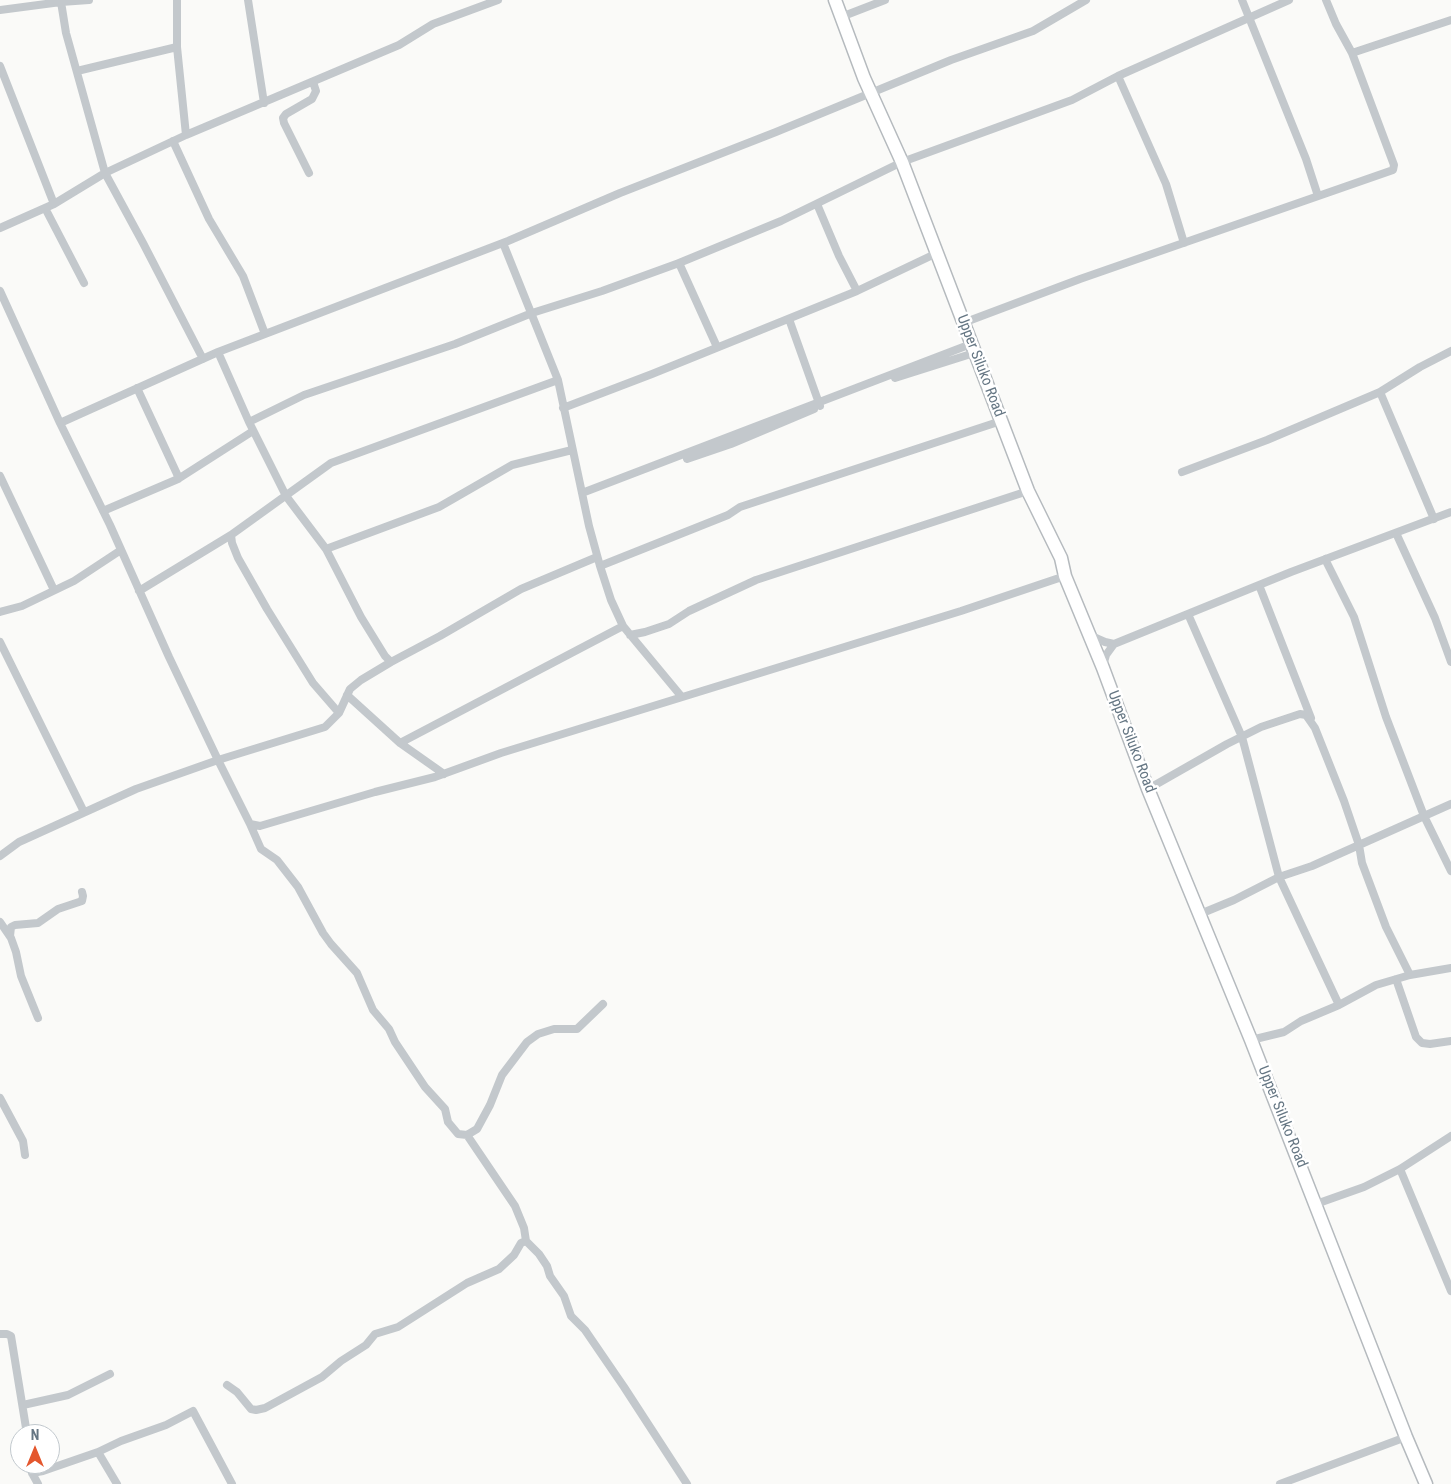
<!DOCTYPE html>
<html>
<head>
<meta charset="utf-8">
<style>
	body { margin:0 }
	#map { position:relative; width:1451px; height:1484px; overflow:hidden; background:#fafaf8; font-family:"Roboto Condensed",sans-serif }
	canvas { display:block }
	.north { position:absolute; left:10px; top:1424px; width:50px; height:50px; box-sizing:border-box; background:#fff; border:1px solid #c1c8cd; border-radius:50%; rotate:0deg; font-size:14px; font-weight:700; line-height:20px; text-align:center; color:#657683 }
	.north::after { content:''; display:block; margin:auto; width:18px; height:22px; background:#e4572e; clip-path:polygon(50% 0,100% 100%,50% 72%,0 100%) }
</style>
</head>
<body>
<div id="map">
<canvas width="1451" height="1484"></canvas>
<div class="north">N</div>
</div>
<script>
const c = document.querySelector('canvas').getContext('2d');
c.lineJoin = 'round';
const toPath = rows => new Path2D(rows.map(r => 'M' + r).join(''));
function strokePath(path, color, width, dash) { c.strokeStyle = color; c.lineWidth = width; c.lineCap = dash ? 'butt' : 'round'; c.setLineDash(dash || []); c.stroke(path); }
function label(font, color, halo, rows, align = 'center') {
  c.font = font + ' "Roboto Condensed",sans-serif'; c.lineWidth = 5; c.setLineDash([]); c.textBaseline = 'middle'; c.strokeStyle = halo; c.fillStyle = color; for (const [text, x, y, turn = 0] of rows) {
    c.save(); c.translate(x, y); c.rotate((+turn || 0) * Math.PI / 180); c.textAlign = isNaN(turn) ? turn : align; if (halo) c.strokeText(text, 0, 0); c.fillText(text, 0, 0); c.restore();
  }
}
const primary = toPath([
	[835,0,864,78,902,162,1028,491,1061,558,1065,576,1103,668,1148,789,1251,1040,1406,1437,1426,1484]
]);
strokePath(primary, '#b5babe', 15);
strokePath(toPath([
	[177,0,177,47,186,135],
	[248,0,264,103],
	[1242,0,1306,159,1318,196],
	[61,2,66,33,105,173,143,243,203,359],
	[0,10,61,2,89,0],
	[841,17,885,0],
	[1352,53,1451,20],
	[0,66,54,204],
	[77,71,177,47],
	[1118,76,1166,184,1184,243],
	[173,141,209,219,243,276,265,334],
	[309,173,284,123,283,118,286,114,312,99,316,91,313,82],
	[817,204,839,256,857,291],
	[45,208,84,283],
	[0,228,54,204,105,173,186,135,399,45,433,24,498,0],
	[503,243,558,380,589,526,600,566,611,600,623,626],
	[679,263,717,347],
	[0,291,60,423,110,525,169,657,218,760,250,824,260,826,375,792,435,777,501,753,961,611,1065,576],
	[789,319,820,406],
	[963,323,1080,279,1393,170,1394,165,1352,53,1336,24,1326,0],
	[218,352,249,422,286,496,326,549,361,617,385,656,391,662,440,636,521,589,597,557],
	[895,378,974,353],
	[137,388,177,474,178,479],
	[1380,392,1434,519],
	[563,408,652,374,857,291,937,253],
	[249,422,304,395,455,344,532,313,602,291,679,263,781,221,902,162,1072,100,1118,76,1289,0],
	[60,423,218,352,508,241,620,193,776,132,951,60,1033,31,1086,0],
	[687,459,731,444,814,409],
	[1182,472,1267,440,1380,392,1420,367,1451,351],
	[0,476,54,590],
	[582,493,971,344],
	[103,511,178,479,253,431],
	[1396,533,1435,618,1451,662],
	[326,549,439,507,512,465,572,450],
	[1325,559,1354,617,1386,717,1424,816,1451,871],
	[600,566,728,515,740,507,1001,421],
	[1259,585,1311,718],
	[139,591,231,535],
	[0,612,22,606,74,581,121,550],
	[1188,614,1242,737,1279,877,1339,1005],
	[630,635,645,632,669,624,689,611,756,580,1028,491],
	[1089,635,1105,642,1114,644,1291,572,1451,512],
	[0,642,84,812],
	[1103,666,1106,655,1114,644],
	[347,695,400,743,444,774],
	[339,713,313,683,267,609,238,558,232,543,231,535,331,463,558,380],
	[400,743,623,626,681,696],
	[1148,789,1227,744,1261,727,1300,714,1306,715,1315,728,1344,801,1359,845,1362,863,1386,927,1410,975],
	[250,824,261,849,277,860,298,887,323,933,331,944,357,973,373,1010,389,1029,395,1042,425,1087,445,1109,448,1122,458,1134,467,1135,477,1129,490,1105,502,1075,527,1042,538,1034,554,1029,577,1029,603,1004],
	[0,856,19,842,136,789,218,760,325,727,339,713,350,689,361,680,391,662],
	[1200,914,1234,900,1279,877,1312,866,1451,804],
	[0,922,11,938,16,952,21,976,38,1018],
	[10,936,11,927,15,925,38,923,58,909,82,901,83,896,82,892],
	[1396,979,1416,1037,1422,1043,1430,1044,1451,1041],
	[1251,1040,1284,1032,1301,1021,1339,1005,1376,985,1410,975,1451,968],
	[0,1098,23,1141,25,1155],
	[467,1135,515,1206,524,1228,526,1241],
	[1400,1169,1451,1291],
	[1316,1204,1364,1187,1400,1169,1451,1136],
	[0,1334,7,1334,11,1336,27,1434],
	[227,1385,237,1392,251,1409,256,1410,265,1408,322,1377,341,1361,366,1345,375,1334,398,1327,467,1283,499,1269,514,1255,521,1243,526,1241,539,1254,547,1266,550,1276,564,1296,571,1316,585,1330,624,1387,687,1484],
	[23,1405,68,1395,110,1374],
	[98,1452,121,1441,166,1425,193,1411,232,1484],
	[31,1464,32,1473,43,1471,98,1452,117,1484],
	[32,1473,38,1484],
	[1280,1484,1406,1437]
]), '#c3c8cc', 8);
strokePath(primary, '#fff', 12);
label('15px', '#657683', '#fff', [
	["Upper Siluko Road",980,366,69],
	["Upper Siluko Road",1131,742,69],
	["Upper Siluko Road",1282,1117,68]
]);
</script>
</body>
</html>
